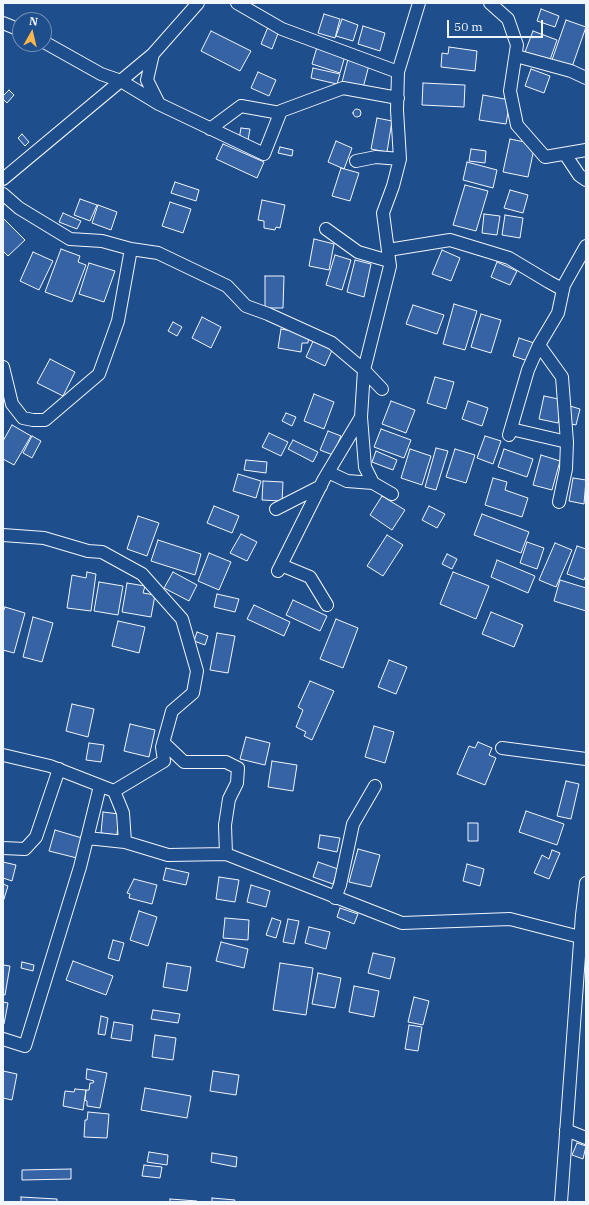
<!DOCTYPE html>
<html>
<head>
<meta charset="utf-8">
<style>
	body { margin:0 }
	#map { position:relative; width:589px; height:1205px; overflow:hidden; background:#1f4e8c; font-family:"IBM Plex Serif",serif }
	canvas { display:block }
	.frame { position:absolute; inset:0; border:4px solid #f2f6ff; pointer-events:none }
	.north { position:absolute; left:12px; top:12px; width:40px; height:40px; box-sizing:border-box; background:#1f4e8c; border:1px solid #7391ba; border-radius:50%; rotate:8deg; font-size:11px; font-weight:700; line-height:16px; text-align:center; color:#f2f6ff }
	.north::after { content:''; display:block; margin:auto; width:14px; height:18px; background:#ffb74d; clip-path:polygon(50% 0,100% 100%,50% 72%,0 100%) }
	.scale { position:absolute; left:447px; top:20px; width:96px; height:18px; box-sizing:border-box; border:2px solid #f2f6ff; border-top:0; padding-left:5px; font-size:12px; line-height:14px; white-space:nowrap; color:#f2f6ff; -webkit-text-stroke:3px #1f4e8c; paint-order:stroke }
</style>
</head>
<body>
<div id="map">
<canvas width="589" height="1205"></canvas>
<div class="frame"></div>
<div class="north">N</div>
<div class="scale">50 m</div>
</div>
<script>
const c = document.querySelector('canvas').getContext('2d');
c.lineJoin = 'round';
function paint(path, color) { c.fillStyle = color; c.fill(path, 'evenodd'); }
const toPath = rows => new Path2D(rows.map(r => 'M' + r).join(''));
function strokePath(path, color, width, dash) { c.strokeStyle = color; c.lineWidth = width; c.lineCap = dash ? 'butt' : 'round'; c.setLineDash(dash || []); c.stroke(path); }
const building = toPath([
	[541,9,559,16,555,27,537,21,541,9],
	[324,14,340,19,335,38,318,33,324,14],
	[342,19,358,25,353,41,336,36,342,19],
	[566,20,586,27,572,67,552,60,566,20],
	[363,26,385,33,380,51,358,44,363,26],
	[268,27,279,31,272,49,261,44,268,27],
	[211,31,251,51,240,71,201,51,211,31],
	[533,31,557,40,550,60,525,52,533,31],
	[317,47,345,56,340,73,312,64,317,47],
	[449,47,477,51,475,71,441,67,442,53,448,54,449,47],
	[348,59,369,65,363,88,342,82,348,59],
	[313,68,340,74,337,84,311,78,313,68],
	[531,69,550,76,544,93,525,86,531,69],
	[258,72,276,80,269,96,251,88,258,72],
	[423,83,465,85,464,107,422,105,423,83],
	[9,90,14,95,7,103,3,99,3,96,9,90],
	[483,95,510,100,506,124,479,120,483,95],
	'353 113a4 4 0 1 1 8 0a4 4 0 1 1-8 0Z',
	[377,118,392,121,387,152,371,149,377,118],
	[241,128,250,129,248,140,239,139,241,128],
	[22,134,29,142,25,146,18,138,22,134],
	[510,139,535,144,528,177,503,172,510,139],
	[336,141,352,148,344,169,328,162,336,141],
	[223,144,264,162,257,178,216,159,223,144],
	[280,147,293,150,292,156,278,153,280,147],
	[471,149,486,151,485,163,469,161,471,149],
	[467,162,497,170,493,188,463,180,467,162],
	[341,168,359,173,350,201,332,196,341,168],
	[175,182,199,190,196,201,171,193,175,182],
	[465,185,488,191,476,231,453,225,465,185],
	[510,190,528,195,523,213,504,208,510,190],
	[80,199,97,205,90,221,74,215,80,199],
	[262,200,285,205,280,228,276,227,275,230,264,228,264,221,258,220,262,200],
	[170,202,191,209,183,233,162,226,170,202],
	[98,205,117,212,111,230,92,223,98,205],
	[63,213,81,221,77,229,59,222,63,213],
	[484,214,500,216,497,235,482,233,484,214],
	[505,215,523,218,520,238,502,235,505,215],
	[3,218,25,240,8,256,3,251,3,218],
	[314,239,334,244,329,270,309,266,314,239],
	[61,249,80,256,78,262,86,265,72,302,45,292,61,249],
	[442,250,460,258,451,281,432,274,442,250],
	[33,252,53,261,39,290,20,281,33,252],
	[335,255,351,260,342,290,326,285,335,255],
	[355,260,371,264,364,297,347,292,355,260],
	[497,262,517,271,510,285,491,277,497,262],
	[89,263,115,271,104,302,79,294,89,263],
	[265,276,284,276,283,308,265,308,265,276],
	[454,304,477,311,465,350,443,344,454,304],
	[413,305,444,315,437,334,406,324,413,305],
	[481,314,501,320,491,353,471,347,481,314],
	[202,317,221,327,211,348,192,338,202,317],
	[173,322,182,327,177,336,168,331,173,322],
	[281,329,309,334,308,343,302,343,301,352,278,348,281,329],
	[519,338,534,343,528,361,513,356,519,338],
	[314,339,333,348,325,366,306,357,314,339],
	[50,359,75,372,63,396,37,383,50,359],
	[435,377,454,382,446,409,427,403,435,377],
	[314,394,334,402,324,429,304,421,314,394],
	[544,396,563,400,558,423,539,419,544,396],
	[391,401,415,410,406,433,382,424,391,401],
	[468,401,488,408,482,426,462,419,468,401],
	[570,406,580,409,576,425,566,423,570,406],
	[286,413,296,417,292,426,282,421,286,413],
	[12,425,31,436,14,465,3,459,3,441,12,425],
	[381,429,411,440,404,458,374,447,381,429],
	[328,431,341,436,333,455,320,450,328,431],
	[269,433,288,442,281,456,262,447,269,433],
	[32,436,41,441,32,458,23,453,32,436],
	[485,436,501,441,493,464,477,458,485,436],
	[293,440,318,452,313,462,288,449,293,440],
	[436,448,448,451,436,490,425,487,436,448],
	[410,449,431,456,422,485,401,478,410,449],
	[455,449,475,455,466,483,446,477,455,449],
	[504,449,533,459,527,477,498,467,504,449],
	[376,451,397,460,393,470,372,462,376,451],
	[541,455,560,461,552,490,533,485,541,455],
	[246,460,267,462,266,473,244,470,246,460],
	[238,474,261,481,256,498,233,491,238,474],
	[493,478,507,482,505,490,528,498,522,517,485,505,493,478],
	[573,478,586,480,584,504,569,501,573,478],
	[263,481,283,482,282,501,262,500,263,481],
	[382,496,405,510,392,530,370,515,382,496],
	[214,506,239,516,232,533,207,523,214,506],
	[429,506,445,514,437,528,422,520,429,506],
	[482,514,529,532,521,553,474,535,482,514],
	[138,516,159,523,147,556,127,549,138,516],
	[241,534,257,542,247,561,230,553,241,534],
	[387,535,403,545,383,576,367,566,387,535],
	[158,540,201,554,195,575,151,561,158,540],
	[527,542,544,548,537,569,520,563,527,542],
	[555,543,572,550,556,587,539,580,555,543],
	[577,546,586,549,586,575,584,580,567,574,577,546],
	[209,553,231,562,219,590,198,581,209,553],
	[447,554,457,559,452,569,442,564,447,554],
	[497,560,535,576,528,593,491,577,497,560],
	[87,572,96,574,91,611,67,608,72,575,86,578,87,572],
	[173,572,197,585,189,601,164,588,173,572],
	[453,572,489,586,476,619,440,604,453,572],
	[560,580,586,588,586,611,554,601,560,580],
	[99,582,123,586,118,615,94,611,99,582],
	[127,583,145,586,143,593,155,595,151,617,122,612,127,583],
	[217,594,239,599,235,612,214,607,217,594],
	[293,600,327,616,320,631,286,615,293,600],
	[254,605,290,622,284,636,247,619,254,605],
	[5,607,25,613,14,653,3,650,3,612,5,607],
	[491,612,523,625,514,647,482,634,491,612],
	[33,617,53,623,42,662,23,657,33,617],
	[336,619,358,628,343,668,320,659,336,619],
	[118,621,145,627,139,653,112,646,118,621],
	[197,632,208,636,205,645,194,641,197,632],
	[217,633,235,636,228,673,210,670,217,633],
	[389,660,407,667,396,694,378,687,389,660],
	[310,681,334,691,312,740,304,736,306,732,296,727,303,710,298,707,310,681],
	[72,704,94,709,88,737,66,731,72,704],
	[130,724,155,730,149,757,124,751,130,724],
	[374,726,394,732,385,763,365,757,374,726],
	[246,737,270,743,265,765,240,759,246,737],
	[478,742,492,748,489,755,496,758,485,785,457,774,469,746,475,748,478,742],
	[89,743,104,745,101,762,86,760,89,743],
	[272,761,297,765,293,791,268,787,272,761],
	[566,781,579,784,571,819,557,816,566,781],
	[526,811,564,824,557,845,519,832,526,811],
	[103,812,119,814,117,835,101,833,103,812],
	[468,823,478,823,478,841,468,841,468,823],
	[55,830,82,838,77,858,49,851,55,830],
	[320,835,340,838,337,852,318,848,320,835],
	[358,849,380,855,371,887,349,882,358,849],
	[552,850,560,853,549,879,534,873,542,855,549,859,552,850],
	[3,862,16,865,12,881,3,878,3,862],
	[318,862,338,869,333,884,313,877,318,862],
	[467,864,484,869,480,886,463,881,467,864],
	[166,868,189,873,186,885,163,880,166,868],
	[219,877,239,880,235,902,216,899,219,877],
	[134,879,157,885,152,904,129,898,130,894,127,893,134,879],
	[3,884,8,886,3,902,3,884],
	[251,885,270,891,266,907,247,902,251,885],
	[340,908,358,914,354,924,337,917,340,908],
	[139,911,157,917,148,946,130,940,139,911],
	[225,918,249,920,248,940,223,938,225,918],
	[272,918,281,921,276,938,266,935,272,918],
	[288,919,299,921,294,944,283,942,288,919],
	[309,927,330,932,326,949,305,943,309,927],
	[113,940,124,943,119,961,108,958,113,940],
	[221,942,248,949,244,968,216,961,221,942],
	[373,953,395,958,390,979,368,973,373,953],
	[73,961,113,976,106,995,66,980,73,961],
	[22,962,34,965,33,971,21,968,22,962],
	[167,963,191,967,187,991,163,987,167,963],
	[280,963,313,968,306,1015,273,1010,280,963],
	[3,965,10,966,5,995,3,995,3,965],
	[318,973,341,978,335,1008,312,1004,318,973],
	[354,986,379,991,374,1017,349,1012,354,986],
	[414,997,429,1001,423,1025,408,1022,414,997],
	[3,1002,8,1003,4,1024,3,1024,3,1002],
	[153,1010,180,1014,178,1023,151,1019,153,1010],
	[101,1016,108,1018,105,1035,98,1034,101,1016],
	[114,1022,133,1025,131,1041,111,1038,114,1022],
	[409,1025,422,1027,418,1051,405,1049,409,1025],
	[155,1035,176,1038,173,1060,152,1057,155,1035],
	[87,1069,107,1073,100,1108,87,1106,87,1101,85,1100,86,1090,89,1090,90,1083,93,1083,94,1081,86,1079,87,1069],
	[3,1071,17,1074,12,1100,3,1098,3,1071],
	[213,1071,239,1075,236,1095,210,1091,213,1071],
	[145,1088,191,1096,187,1118,141,1110,145,1088],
	[75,1089,86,1090,83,1110,63,1106,65,1091,74,1092,75,1089],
	[88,1112,109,1114,107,1138,84,1137,85,1120,87,1120,88,1112],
	[577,1143,586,1146,583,1159,572,1155,577,1143],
	[149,1152,168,1155,167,1165,147,1162,149,1152],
	[212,1153,237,1157,236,1167,211,1162,212,1153],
	[144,1165,162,1167,160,1178,142,1176,144,1165],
	[71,1169,71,1179,22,1180,22,1170,71,1169],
	[21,1197,57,1199,57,1202,21,1202,21,1197],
	[212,1198,235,1200,234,1202,212,1202,212,1198],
	[170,1199,197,1201,197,1202,170,1202,170,1199]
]);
paint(building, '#3563a3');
strokePath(building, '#f2f6ff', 1);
const minor = toPath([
	[237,3,282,29,398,72],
	[490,3,508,19,517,45,510,91,517,125,545,157,586,150],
	[3,23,20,30],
	[44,42,101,74,121,81,159,104,264,154,281,111,343,88,398,98],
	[153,54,147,80,159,104],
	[516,56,571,71,586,78],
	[210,129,241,106,280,113],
	[565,154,579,175,586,180],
	[356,161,376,157,400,159],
	[3,179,153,54,198,3],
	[3,194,19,208,70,239,102,241,131,249,158,253,227,286,246,306,268,314,332,343,364,370,382,389],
	[326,229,358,252,389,261],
	[388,250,450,240,509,258,549,282,560,288,564,285],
	[539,345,562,377,567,442,566,469,559,502],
	[3,367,12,404,23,418,33,420,45,420,99,374,118,321,131,249],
	[361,417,365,467,373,483,392,494],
	[511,429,567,442],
	[509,435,528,370,539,345,558,313,564,285,586,246],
	[328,472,347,481,373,483],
	[276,509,321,486],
	[3,535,44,538,88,551,102,552,142,574,182,619,197,671,193,693,172,711,162,747,164,761,114,791,50,766,3,755],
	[281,565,310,577,327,605],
	[278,571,324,479,361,417,364,370,390,266,383,213,393,186,400,159,397,110,398,72,419,3],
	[502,748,586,759],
	[114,791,123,813,125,842],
	[87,838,125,842,168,855,226,854,225,825,229,799,237,783,238,768,226,762,184,762,164,743],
	[3,848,25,849,36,837,59,769],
	[226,854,402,923,510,919,580,937],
	[335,898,340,885,353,824,375,786],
	[3,1039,25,1046,80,867,100,786],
	[566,1130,586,1138],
	[561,1202,582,915,586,883]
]);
strokePath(minor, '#f2f6ff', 14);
strokePath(minor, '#1f4e8c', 12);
</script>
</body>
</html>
